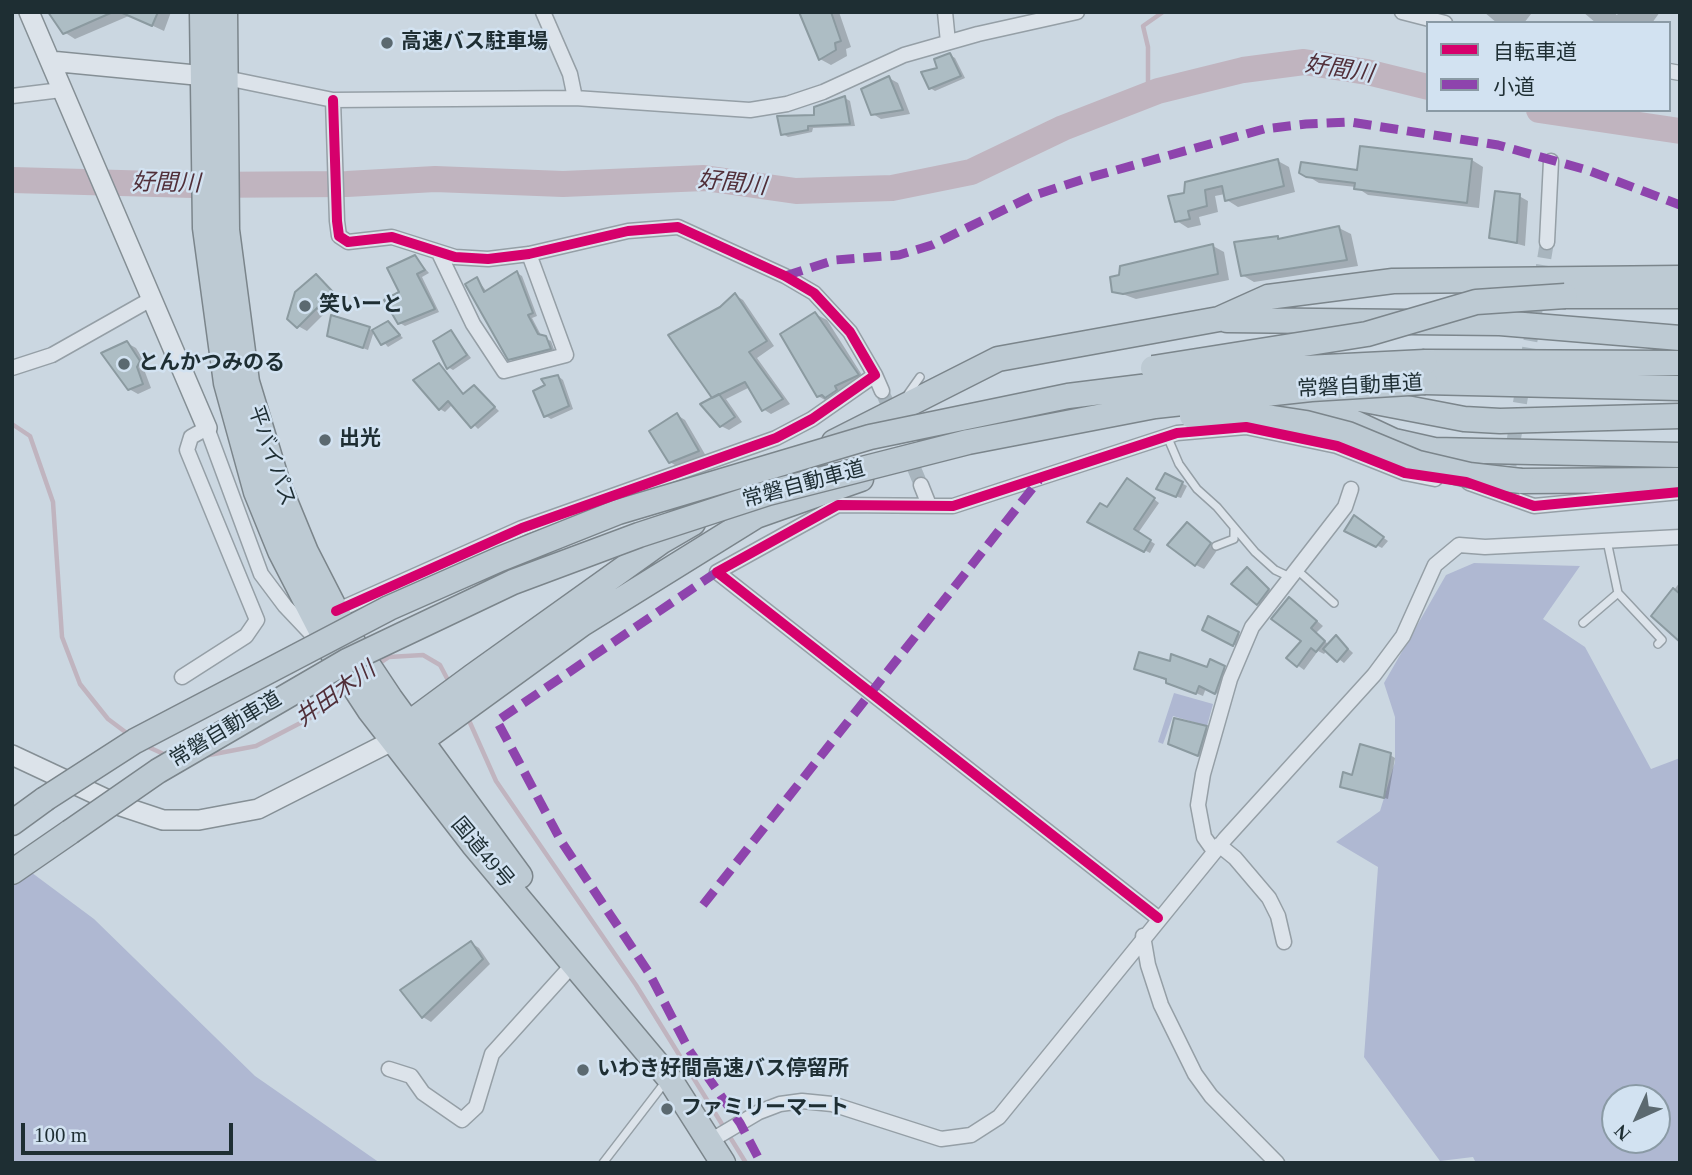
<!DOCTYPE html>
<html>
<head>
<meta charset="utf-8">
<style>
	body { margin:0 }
	#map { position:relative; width:1692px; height:1175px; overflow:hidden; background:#cbd7e1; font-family:"Times New Roman","Noto Sans JP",serif }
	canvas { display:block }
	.frame { position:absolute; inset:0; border:14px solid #1e2e33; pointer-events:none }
	.legend { position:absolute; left:1426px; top:21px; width:245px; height:91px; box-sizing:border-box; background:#d2e2f1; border:2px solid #8a9aa5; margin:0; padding:9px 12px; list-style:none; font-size:21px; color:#1e2e33 }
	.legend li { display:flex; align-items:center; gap:14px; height:35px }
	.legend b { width:35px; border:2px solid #8a9aa5 }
	.north { position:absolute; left:1601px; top:1084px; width:70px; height:70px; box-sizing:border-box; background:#d2e2f1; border:2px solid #8a9aa5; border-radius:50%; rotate:225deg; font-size:19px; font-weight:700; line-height:28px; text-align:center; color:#1e2e33 }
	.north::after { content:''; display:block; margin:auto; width:24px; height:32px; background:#5b6970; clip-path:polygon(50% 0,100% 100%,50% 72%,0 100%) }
	.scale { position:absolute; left:21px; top:1123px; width:212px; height:32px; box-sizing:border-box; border:4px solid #1e2e33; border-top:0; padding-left:9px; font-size:21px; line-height:24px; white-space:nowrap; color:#1e2e33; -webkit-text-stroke:5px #d2e2f1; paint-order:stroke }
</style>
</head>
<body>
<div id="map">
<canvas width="1692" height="1175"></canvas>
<div class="frame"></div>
<ul class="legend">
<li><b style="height:9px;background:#d6006c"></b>自転車道</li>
<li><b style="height:9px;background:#8e44ad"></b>小道</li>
</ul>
<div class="north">N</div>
<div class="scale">100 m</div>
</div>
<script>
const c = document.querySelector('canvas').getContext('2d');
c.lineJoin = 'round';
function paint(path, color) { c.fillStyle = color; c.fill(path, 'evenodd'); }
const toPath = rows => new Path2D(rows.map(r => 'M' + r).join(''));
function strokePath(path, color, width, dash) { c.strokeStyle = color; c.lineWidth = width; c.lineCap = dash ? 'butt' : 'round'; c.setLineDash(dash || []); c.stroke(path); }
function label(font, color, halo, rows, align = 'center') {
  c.font = font + ' "Times New Roman","Noto Sans JP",serif'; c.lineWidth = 5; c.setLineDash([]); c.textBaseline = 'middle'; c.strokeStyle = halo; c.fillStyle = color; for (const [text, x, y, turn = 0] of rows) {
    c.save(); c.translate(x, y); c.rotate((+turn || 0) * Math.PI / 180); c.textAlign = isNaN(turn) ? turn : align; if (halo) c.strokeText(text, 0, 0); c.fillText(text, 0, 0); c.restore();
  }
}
paint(toPath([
	[1474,563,1580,566,1543,619,1585,647,1651,769,1680,758,1680,1163,1476,1163,1473,1157,1440,1161,1364,1057,1378,867,1336,842,1380,811,1395,762,1395,717,1384,683,1446,575],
	[1615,1098,1657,1098,1657,1140,1615,1140],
	[1174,693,1213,704,1207,726,1173,716,1163,744,1158,742],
	[12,858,94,919,255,1076,380,1163,12,1163]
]), '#afb8d2');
paint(toPath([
	[52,12,171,12,164,31,136,18,138,12,75,39,64,32],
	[800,12,839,12,851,47,846,49,847,56,831,65,820,59],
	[1484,12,1529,12,1531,14,1524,23,1497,23],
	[1583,12,1613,12,1617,15,1619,12,1660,12,1652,23,1596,23],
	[950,55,955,58,965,78,935,91,930,88],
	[889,78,898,83,910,114,881,119,873,114],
	[845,98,850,101,855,126,813,128,812,132,788,137,783,134],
	[1472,160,1483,167,1479,208,1368,195,1356,187,1319,183,1301,172,1358,172],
	[1278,161,1289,167,1295,192,1238,207,1227,200,1225,194,1215,196,1218,212,1199,217,1201,225,1188,228,1177,221,1185,195],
	[1519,196,1528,201,1525,246,1491,237],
	[1339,228,1351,234,1358,266,1254,282,1242,275,1278,238,1282,240],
	[1213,246,1224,252,1229,280,1136,299,1114,291],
	[415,257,429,273,422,277,439,312,405,326,400,323,401,293],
	[517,273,522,276,537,316,532,318,542,337,551,341,555,352,515,362,510,359,477,279,487,292],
	[316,276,340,298,307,331,298,326],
	[735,295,743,300,774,346,757,358,790,404,771,414,763,409,750,387,726,399,742,422,729,430,721,426,716,398,721,309],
	[815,314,827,320,867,383,830,403,818,396],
	[388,323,403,338,388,347,374,331,368,350,329,335,369,329,373,331],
	[451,332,471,358,453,370,448,367],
	[127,343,136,348,148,367,145,372,151,388,138,394,129,389],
	[439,365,465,395,474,387,499,411,478,429,453,404,445,412,440,409,416,380],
	[558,376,563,380,573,409,551,419,546,416],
	[677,415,685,420,706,456,678,467,670,462],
	[1166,475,1187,486,1181,498,1163,492],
	[1133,483,1159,503,1138,533,1155,544,1150,553,1090,522,1108,509],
	[1359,520,1388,541,1382,548,1346,530],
	[1187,524,1218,549,1204,569,1196,565],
	[1248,569,1273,593,1263,607,1258,604],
	[1680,582,1680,639,1654,616],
	[1296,603,1323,626,1316,633,1329,645,1336,637,1353,653,1344,663,1327,650,1324,654,1318,651,1304,670,1288,658,1303,641],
	[1209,618,1244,637,1239,647,1204,629],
	[1211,661,1231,672,1221,696,1206,688,1203,696,1136,668,1171,663,1208,669],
	[1206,728,1214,733,1207,759,1178,748],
	[1390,755,1395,758,1388,799,1342,786],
	[471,943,479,948,490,964,431,1022,423,1017]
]), '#0003');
strokePath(toPath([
	[1148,95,1148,47,1143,26,1163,12],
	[12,424,30,436,53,502,62,637,80,684,108,719,128,734],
	[377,665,389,657,423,655,440,665,450,684],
	[467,716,496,781,636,985,746,1163],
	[144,745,168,756],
	[204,756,256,746,310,718,344,688]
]), '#c0b4bf', 4.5);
strokePath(toPath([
	[1539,110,1680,131],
	[12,180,193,185,347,184,435,179,563,184,704,178,796,191,892,188,971,172,1063,128,1158,91,1243,70,1304,62,1367,72,1428,87]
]), '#c0b4bf', 26);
const building = toPath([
	[48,12,113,12,63,34,48,12],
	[120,12,158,12,152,26,120,12],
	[799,12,831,12,841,41,835,43,836,50,819,60,799,12],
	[950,53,961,76,929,89,921,72,937,68,934,59,950,53],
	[889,76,903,110,871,115,861,89,889,76],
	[845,96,850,124,808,126,808,130,781,135,777,116,814,115,814,107,845,96],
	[1360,146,1472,159,1467,203,1354,189,1355,183,1306,177,1299,173,1301,162,1357,170,1360,146],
	[1278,159,1284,186,1225,201,1222,186,1205,190,1207,206,1188,211,1190,219,1175,222,1168,196,1184,193,1185,182,1278,159],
	[1495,191,1520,194,1517,243,1489,238,1495,191],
	[1339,226,1347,260,1241,276,1234,242,1278,236,1278,239,1339,226],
	[1213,244,1218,274,1123,294,1112,292,1110,277,1119,275,1120,266,1213,244],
	[415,255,425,270,417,274,435,309,398,324,384,300,399,292,387,268,415,255],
	[517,271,533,313,528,315,538,334,546,336,551,349,508,360,465,284,477,277,484,292,517,271],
	[316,274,333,292,297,328,287,319,295,292,316,274],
	[735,293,767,341,749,352,783,399,762,411,745,382,712,398,668,335,720,307,735,293],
	[815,312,859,375,835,386,837,390,825,398,822,395,817,397,780,334,815,312],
	[331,315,370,327,363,348,327,336,331,315],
	[388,321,400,335,381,345,372,330,388,321],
	[451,330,467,355,447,369,433,341,451,330],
	[127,341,140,361,137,367,143,384,128,390,101,353,127,341],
	[439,363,463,394,474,385,495,407,471,428,448,401,439,410,413,380,439,363],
	[558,375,569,406,544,417,533,391,545,385,541,379,558,375],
	[719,394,735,417,720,427,700,404,719,394],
	[677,413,699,451,669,463,649,431,677,413],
	[1165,473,1183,482,1176,497,1156,489,1165,473],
	[1127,478,1155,498,1134,529,1151,540,1144,552,1087,522,1100,503,1107,507,1127,478],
	[1354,515,1384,537,1376,547,1344,531,1354,515],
	[1187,522,1211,543,1195,566,1167,545,1187,522],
	[1247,567,1269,589,1257,605,1231,584,1247,567],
	[1673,588,1680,594,1680,642,1651,616,1673,588],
	[1289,597,1317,621,1311,628,1325,641,1316,652,1311,648,1297,667,1286,658,1301,641,1271,619,1289,597],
	[1208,616,1239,632,1233,646,1202,630,1208,616],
	[1336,635,1348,649,1337,662,1323,649,1336,635],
	[1139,652,1170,661,1171,654,1207,667,1210,659,1225,666,1215,694,1199,686,1196,694,1166,683,1166,679,1134,669,1139,652],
	[1174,718,1207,726,1198,756,1168,744,1174,718],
	[1360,744,1391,753,1384,798,1340,787,1343,772,1352,775,1360,744],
	[471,941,483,959,422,1018,400,990,471,941]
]);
paint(building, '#adbdc4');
strokePath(building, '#8b9aa0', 2);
strokePath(toPath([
	[882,391,921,485],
	[1506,486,1547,242]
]), '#a8b5be', 14, [14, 7]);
const lane = toPath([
	[908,394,920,377],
	[1167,436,1179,464,1197,489,1217,507,1255,552,1275,570,1290,577],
	[1216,546,1234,539,1234,529],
	[1296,569,1334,603],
	[1618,593,1662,640,1658,644],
	[1583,623,1618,593,1607,541],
	[603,1163,666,1081]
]);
const street = toPath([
	[543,12,570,74,575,98],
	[945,12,948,42],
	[1402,12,1445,23],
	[1669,71,1680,73],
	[226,78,333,100,575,98,750,110,787,104,823,92,904,55,978,34,1077,12],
	[12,96,61,90],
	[333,100,337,221,339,236,348,242,392,237,455,257,488,259,529,254,628,231,678,227,785,276,814,293,850,332,875,375,812,419,776,438,522,528,336,611],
	[1547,242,1551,161],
	[439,253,473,324,504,371,566,355,529,254],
	[12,368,52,355,153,298],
	[875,375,882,391],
	[1469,483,1534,506,1680,492],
	[921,485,929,505],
	[182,677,246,636,257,620,187,450,191,437,207,428,261,574,285,606,320,643],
	[1219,845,1235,858,1269,898,1278,916,1284,942],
	[1214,851,1204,837,1198,805,1203,774,1230,679,1252,627,1345,507,1351,489],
	[1158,918,717,572,838,505,953,506,1177,433,1246,427,1337,446,1405,473,1435,479],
	[1143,936,1148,965,1161,1005,1195,1074,1211,1096,1277,1163],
	[389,1069,411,1076,423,1093,462,1120,476,1107,492,1054,575,962],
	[710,1141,759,1112,780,1104,802,1101,832,1104,941,1139,971,1135,999,1117,1225,839,1374,675,1403,636,1435,565,1459,545,1485,547,1680,537]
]);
const secondary = toPath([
	[29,12,207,428],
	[50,61,216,77],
	[12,755,121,806,163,820,199,820,258,809,394,740]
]);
const highway = toPath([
	[202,12,205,228,226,383,256,492,280,551,334,656,370,711,473,844,669,1078,723,1163],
	[225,12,227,230,247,382,278,484,306,552,350,638,390,698,520,876],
	[1565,296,1680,296],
	[1227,320,1500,323,1680,338],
	[1425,362,1680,363],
	[1425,382,1680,388],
	[1323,392,1464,419,1500,421,1680,416],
	[1267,394,1332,412,1394,441,1434,450,1680,455],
	[834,442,998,359,1219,319,1268,297,1393,281,1680,278],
	[1521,481,1680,480],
	[394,740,408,724,473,676,662,541,693,523],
	[394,740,421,741,582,624,756,516,861,479],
	[12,823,45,799],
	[12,872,70,832]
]);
strokePath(lane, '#959fa6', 10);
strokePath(street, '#959fa6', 17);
strokePath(secondary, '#858f95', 22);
strokePath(highway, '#7b858b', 27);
strokePath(lane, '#dce3ea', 7);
strokePath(street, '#dce3ea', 14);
strokePath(secondary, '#dce3ea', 19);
strokePath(highway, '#bdcad3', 24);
const highwayBridge = toPath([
	[1153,368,1367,334,1476,302,1565,296],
	[1192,416,1247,414,1306,423,1348,434,1418,463,1469,475,1521,481],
	[45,799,135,741,389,608,500,559,618,512,870,437,1068,396,1286,369,1425,362],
	[70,832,158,771,347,661,513,582,639,535,768,493,968,442,1155,406,1311,389,1425,382]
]);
strokePath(highwayBridge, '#7b858b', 27, []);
strokePath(highwayBridge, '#bdcad3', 24);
strokePath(toPath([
	[785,276,835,260,899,255,932,245,1032,196,1084,179,1264,129,1306,124,1350,122,1498,145,1587,170,1680,205],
	[717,572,497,721,561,841,649,973,689,1050,740,1123,761,1163],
	[703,905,1039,480]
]), '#8e44ad', 9, [18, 9]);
strokePath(toPath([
	[333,100,337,221,339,236,348,242,392,237,455,257,488,259,529,254,628,231,678,227,785,276,814,293,850,332,875,375,812,419,776,438,522,528,336,611],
	[1158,918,717,572,838,505,953,506,1177,433,1246,427,1337,446,1405,473,1466,482,1534,506,1680,492]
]), '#d6006c', 10);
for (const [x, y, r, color] of [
	[387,43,7,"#5b6970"],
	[305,306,7,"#5b6970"],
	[124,364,7,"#5b6970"],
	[325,440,7,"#5b6970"],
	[583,1070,7,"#5b6970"],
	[667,1109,7,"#5b6970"]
]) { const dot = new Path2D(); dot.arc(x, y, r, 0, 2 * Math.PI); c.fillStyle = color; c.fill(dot); strokePath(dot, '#d2e2f1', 2.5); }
label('bold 21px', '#1e2e33', '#d2e2f1', [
	["高速バス駐車場",401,43],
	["笑いーと",319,306],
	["とんかつみのる",138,364],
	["出光",339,440],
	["いわき好間高速バス停留所",597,1070],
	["ファミリーマート",681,1109]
], 'left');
label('21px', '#1e2e33', '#d2e2f1', [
	["常磐自動車道",1360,387,-3],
	["平バイパス",271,456,71],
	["常磐自動車道",804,485,-15],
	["常磐自動車道",226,730,-31],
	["国道49号",482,853,50]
]);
label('italic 23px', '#512f39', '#d2e2f1', [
	["好間川",1339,70,9],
	["好間川",166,184,1],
	["好間川",732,184,6],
	["井田木川",336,695,-36]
]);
</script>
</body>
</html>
